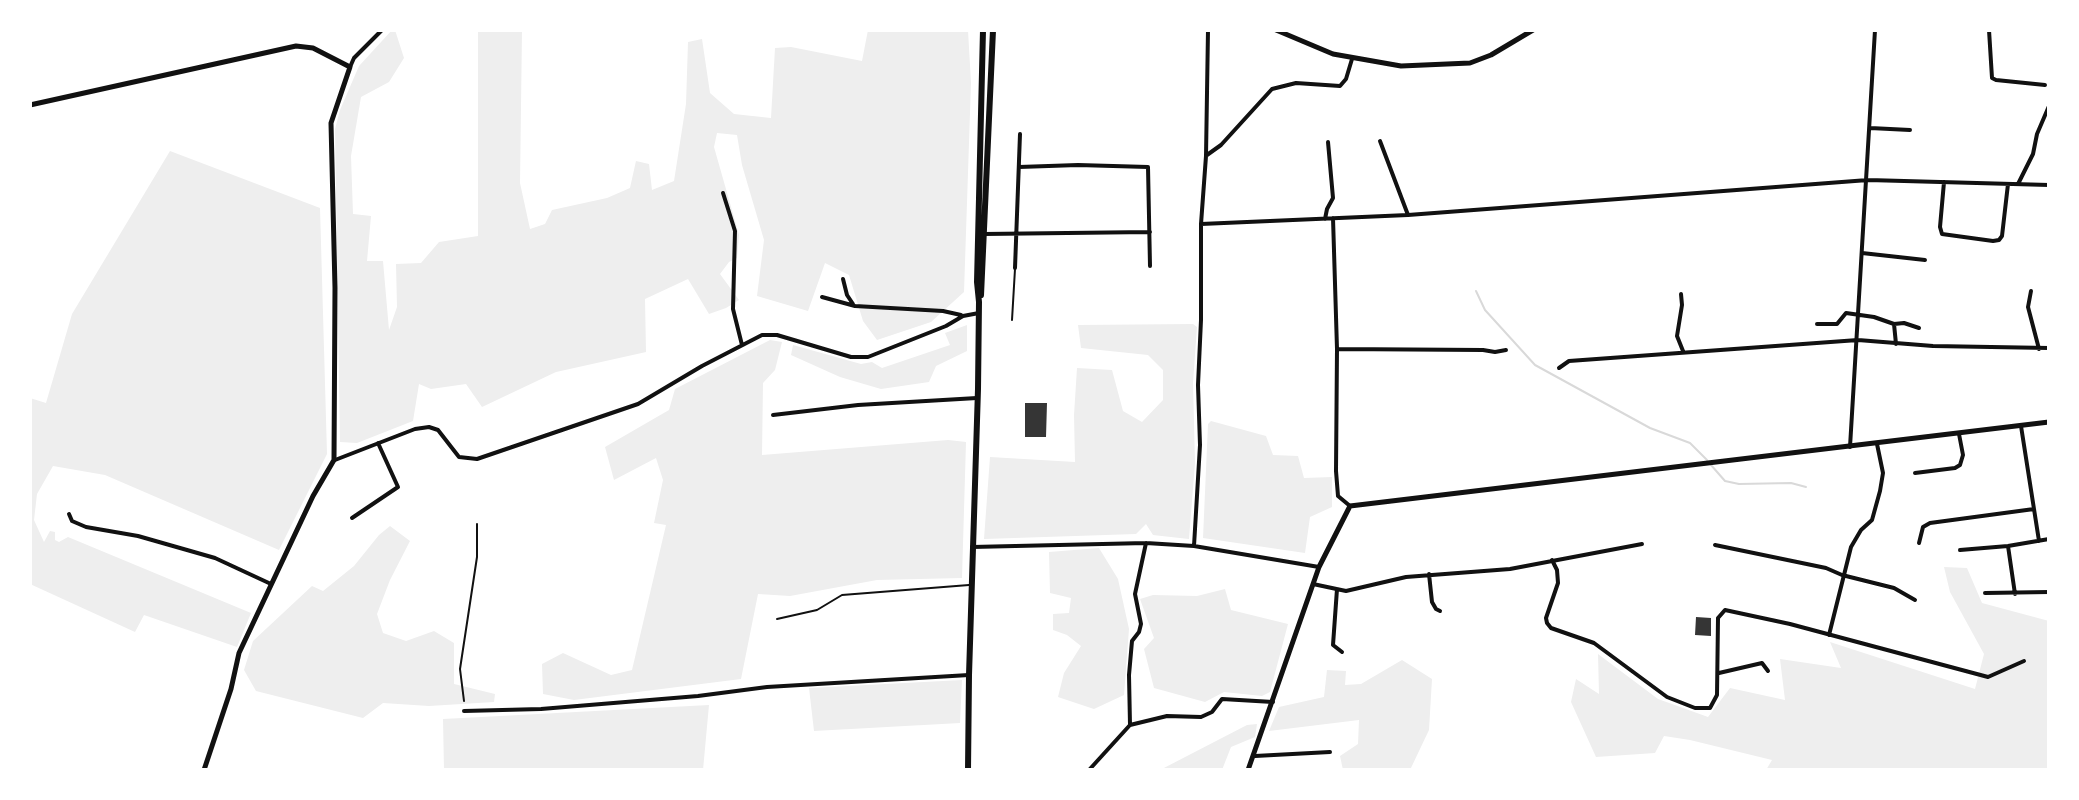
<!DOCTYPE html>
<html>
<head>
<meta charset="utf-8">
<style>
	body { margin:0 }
	#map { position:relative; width:2079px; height:800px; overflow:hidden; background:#fff; font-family:"Sofia Sans Condensed",sans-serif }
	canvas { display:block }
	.frame { position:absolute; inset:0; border:32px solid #fff; pointer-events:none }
</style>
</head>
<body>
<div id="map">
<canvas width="2079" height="800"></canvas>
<div class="frame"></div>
</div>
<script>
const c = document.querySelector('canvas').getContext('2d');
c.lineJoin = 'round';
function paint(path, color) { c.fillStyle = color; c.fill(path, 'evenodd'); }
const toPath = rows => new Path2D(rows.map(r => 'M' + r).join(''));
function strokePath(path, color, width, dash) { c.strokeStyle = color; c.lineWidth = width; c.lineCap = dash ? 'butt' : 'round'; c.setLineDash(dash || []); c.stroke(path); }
paint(toPath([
	[392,30,395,30,404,58,389,82,361,97,351,156,353,214,371,216,367,261,383,261,389,330,397,307,396,264,421,263,439,242,478,236,478,30,522,30,520,183,530,229,545,224,552,210,607,198,630,188,636,161,649,164,652,190,674,181,686,104,688,42,702,39,710,93,734,114,771,118,775,48,791,47,862,61,868,30,968,30,971,83,964,292,931,322,877,340,863,321,849,275,825,263,808,311,757,296,764,240,742,165,737,135,717,133,714,147,739,235,737,258,729,262,720,274,739,300,726,308,709,314,688,279,645,299,646,352,556,372,482,407,466,384,431,389,419,384,413,421,357,443,340,442,335,129,340,110,359,66],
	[170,151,320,208,327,454,279,550,105,475,53,466,37,494,34,520,44,542,50,531,55,532,55,540,59,542,68,537,251,613,237,647,144,615,135,632,30,584,30,398,46,403,72,314],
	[1193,324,1197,327,1193,383,1195,463,1189,539,1153,535,1146,524,1136,534,984,539,990,457,1075,462,1074,415,1077,368,1112,370,1123,411,1142,422,1163,400,1163,370,1148,355,1081,348,1078,325],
	[967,325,967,351,936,366,929,382,881,389,840,377,791,355,793,345,861,364,872,362,882,368,950,345,945,333],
	[770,340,782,342,775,370,763,383,762,455,948,440,966,442,962,578,877,580,790,596,758,594,741,679,574,700,543,694,542,664,563,653,611,675,632,670,666,525,654,523,663,480,656,458,614,480,605,447,669,410,675,389],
	[1211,421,1266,436,1273,455,1298,456,1304,478,1332,477,1332,507,1310,517,1305,553,1203,538,1208,424],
	[390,526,410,541,390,580,377,614,383,633,406,641,434,631,454,643,454,684,495,694,494,702,429,706,383,703,363,718,256,691,244,670,253,641,312,586,323,591,354,566,379,535],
	[1099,548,1118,579,1129,629,1124,695,1094,709,1058,697,1064,673,1081,646,1067,635,1053,630,1053,614,1069,613,1071,598,1050,593,1049,552],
	[1944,567,1967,568,1982,603,2049,621,2049,770,1766,770,1772,760,1690,740,1664,736,1655,753,1596,757,1571,702,1576,679,1599,694,1598,654,1658,699,1708,717,1730,688,1785,700,1780,659,1841,668,1830,642,1975,689,1984,654,1950,592],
	[1225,589,1231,610,1288,624,1270,692,1262,696,1224,692,1205,702,1154,688,1144,649,1154,638,1140,599,1153,595,1197,596],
	[1402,660,1432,679,1429,730,1410,770,1343,770,1340,756,1358,744,1359,720,1269,731,1279,707,1324,697,1327,670,1346,671,1345,685,1361,684],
	[962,680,960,723,814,731,809,688],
	[709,705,703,770,444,770,443,719],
	[1257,724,1255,737,1231,747,1222,770,1160,770,1247,725]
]), '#eee');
strokePath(toPath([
	[1476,291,1485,310,1535,365,1650,428,1690,443,1707,460],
	[1711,465,1725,481,1739,484,1791,483,1806,487]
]), '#d9d9d9', 2);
paint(toPath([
	[1025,403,1047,403,1046,437,1025,437],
	[1696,617,1711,618,1711,636,1695,635]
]), '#353535');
strokePath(toPath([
	[1012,320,1015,269],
	[777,619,817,610,842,595,969,585],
	[464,701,460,669,477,557,477,524]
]), '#111', 2);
strokePath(toPath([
	[1989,30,1992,78,1996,80,2045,85],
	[350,67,354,58,382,30],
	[1870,128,1910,130],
	[1380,141,1408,215],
	[1207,155,1221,145,1272,89,1296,83,1340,86,1346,79,1352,59],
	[1019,167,1078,165,1148,167,1150,266],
	[1944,182,1940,227,1942,234,1993,241,1999,240,2002,236,2008,184],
	[2018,184,2033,154,2037,134,2049,106],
	[723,193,735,231,733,309,742,345],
	[1333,218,1337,349,1336,471,1338,496,1350,506],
	[1325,219,1327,209,1333,198,1328,142],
	[1201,224,1408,215,1868,180,2049,185],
	[984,234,1150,232],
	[1862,253,1925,260],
	[1015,268,1020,134],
	[843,279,847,295,853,304],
	[2031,291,2028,307,2039,349],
	[1681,294,1682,305,1677,336,1683,351],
	[822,297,855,306,943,311,961,315],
	[1817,324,1837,324,1846,313,1874,317,1894,324,1896,344],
	[1894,324,1904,323,1919,328],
	[1337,349,1483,350,1495,352,1506,350],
	[1559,368,1569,361,1858,340,1933,346,2049,348],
	[773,415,858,405,977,398],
	[2021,426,2039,541],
	[1850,447,1875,30],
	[335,460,415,429,429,427,438,430,459,457,477,459,638,404,702,366,762,335,777,335,851,357,868,357,946,326,963,316,979,313],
	[1915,473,1955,468,1960,465,1963,455,1959,434],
	[69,514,72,521,86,527,138,536,215,558,271,584],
	[352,518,398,487,378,443],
	[1919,543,1923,527,1930,523,2034,509],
	[1715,545,1826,568,1842,575,1894,588,1915,600],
	[1194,546,1200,445,1198,385,1201,320,1201,224,1206,156,1208,30],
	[2008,546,2015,594],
	[972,547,1146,543,1194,546,1319,567],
	[1960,550,2008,546,2049,539],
	[1552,560,1557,570,1558,583,1546,618,1547,623,1551,628,1594,643,1667,697,1695,708,1710,708,1717,695,1718,618,1725,610,1790,624,1988,677,2024,661],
	[1429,574,1432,602,1436,609,1440,611],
	[1313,584,1346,591,1406,577,1510,569,1642,544],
	[1337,589,1333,645,1342,652],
	[1985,593,2049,592],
	[1829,635,1851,547,1861,530,1872,520,1880,491,1883,473,1877,444],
	[1719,673,1762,663,1768,671],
	[464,711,541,709,698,696,767,687,969,675],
	[1130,725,1129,675,1132,641,1139,632,1141,624,1135,594,1146,543],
	[1255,756,1330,752],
	[1089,770,1130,725,1167,716,1201,717,1212,712,1222,699,1273,702]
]), '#111', 4);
strokePath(toPath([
	[1276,30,1333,54,1401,66,1470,63,1491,55,1533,30],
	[30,105,296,46,313,48,350,67,331,123,335,288,334,460,313,496,239,653,231,689,204,770],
	[1248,770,1319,567,1350,506,2049,422]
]), '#111', 5);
strokePath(toPath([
	[981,295,993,30],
	[968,770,969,675,978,389,979,302,977,282,983,30]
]), '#111', 6);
</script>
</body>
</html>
